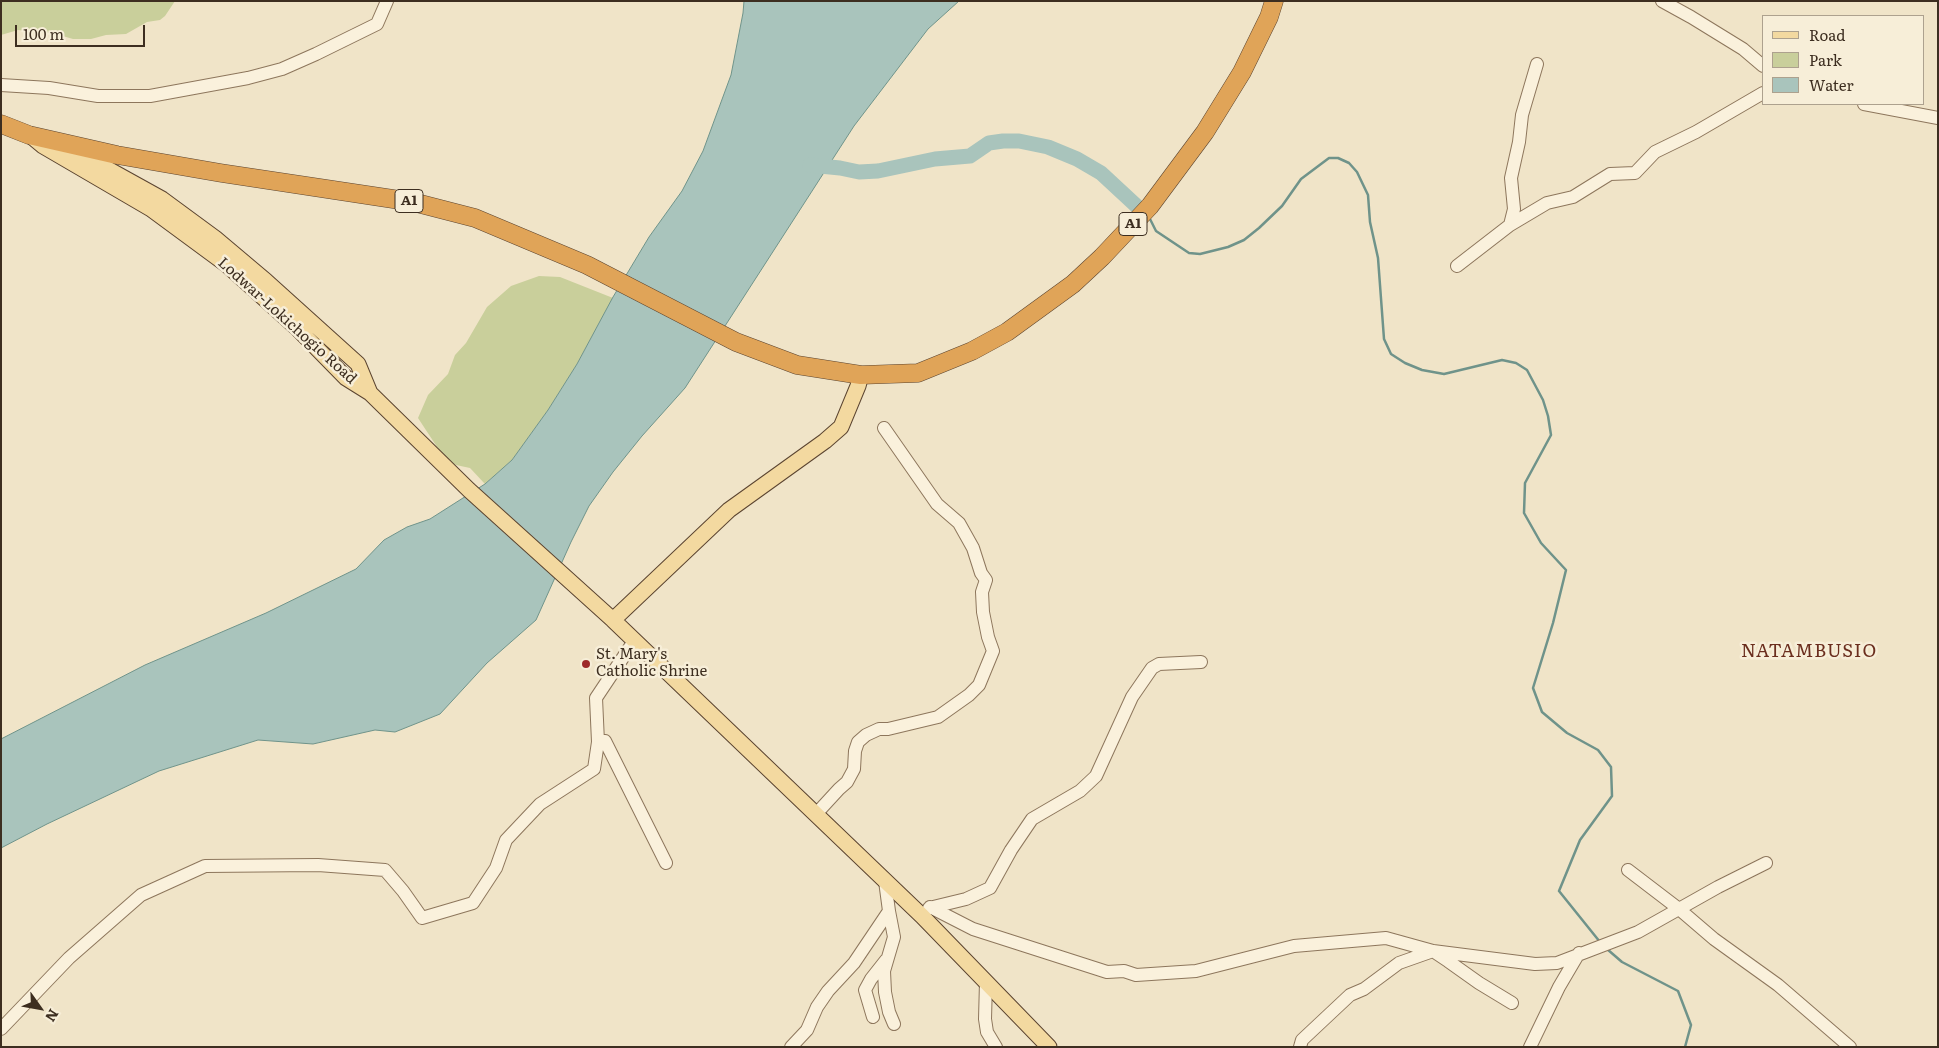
<!DOCTYPE html>
<html>
<head>
<meta charset="utf-8">
<style>
	body { margin:0 }
	#map { position:relative; width:1939px; height:1048px; overflow:hidden; background:#f0e4c8; font-family:Literata,serif }
	canvas { display:block }
	.frame { position:absolute; inset:0; border:2px solid #3d2e20; pointer-events:none }
	.legend { position:absolute; left:1762px; top:15px; width:162px; height:90px; box-sizing:border-box; background:#f7eed8; border:1px solid #ada18e; margin:0; padding:6px 9px; list-style:none; font-size:15px; color:#3d2e20 }
	.legend li { display:flex; align-items:center; gap:10px; height:25px }
	.legend b { width:25px; border:1px solid #ada18e }
	.north { position:absolute; left:15px; top:983px; width:50px; height:50px; -webkit-text-stroke:4px #f7eed8; paint-order:stroke; rotate:122deg; font-size:14px; font-weight:700; line-height:20px; text-align:center; color:#3d2e20 }
	.north::after { content:''; display:block; margin:auto; width:18px; height:22px; background:#3d2e20; clip-path:polygon(50% 0,100% 100%,50% 72%,0 100%) }
	.scale { position:absolute; left:15px; top:25px; width:130px; height:22px; box-sizing:border-box; border:2px solid #3d2e20; border-top:0; padding-left:6px; font-size:15px; line-height:18px; white-space:nowrap; color:#3d2e20; -webkit-text-stroke:4px #f7eed8; paint-order:stroke }
</style>
</head>
<body>
<div id="map">
<canvas width="1939" height="1048"></canvas>
<div class="frame"></div>
<ul class="legend">
<li><b style="height:6px;background:#f3d9a0"></b>Road</li>
<li><b style="height:14px;background:#c9cf9b"></b>Park</li>
<li><b style="height:14px;background:#a9c4bc"></b>Water</li>
</ul>
<div class="north">N</div>
<div class="scale">100 m</div>
</div>
<script>
const c = document.querySelector('canvas').getContext('2d');
c.lineJoin = 'round';
function paint(path, color) { c.fillStyle = color; c.fill(path, 'evenodd'); }
const toPath = rows => new Path2D(rows.map(r => 'M' + r).join(''));
function strokePath(path, color, width, dash) { c.strokeStyle = color; c.lineWidth = width; c.lineCap = dash ? 'butt' : 'round'; c.setLineDash(dash || []); c.stroke(path); }
function label(font, color, halo, rows, align = 'center') {
  c.font = font + ' Literata,serif'; c.lineWidth = 5; c.setLineDash([]); c.textBaseline = 'middle'; c.strokeStyle = halo; c.fillStyle = color; for (const [text, x, y, turn = 0] of rows) {
    c.save(); c.translate(x, y); c.rotate((+turn || 0) * Math.PI / 180); c.textAlign = isNaN(turn) ? turn : align; if (halo) c.strokeText(text, 0, 0); c.fillText(text, 0, 0); c.restore();
  }
}
paint(toPath([
	[1,1,175,1,165,16,160,20,147,22,126,34,106,35,91,39,73,39,56,34,18,30,1,35],
	[539,276,560,277,613,298,577,364,548,410,512,460,485,484,470,468,456,465,445,459,418,418,428,395,448,374,455,355,466,343,487,307,511,286]
]), '#c9cf9b');
const water = toPath([
	[744,1,959,1,928,29,854,126,685,388,642,436,613,472,589,506,571,542,536,620,487,663,440,714,395,732,375,730,313,744,258,740,159,771,47,824,1,848,1,739,145,665,266,613,356,569,384,540,407,527,430,519,485,484,512,460,548,410,577,364,613,297,649,237,682,191,703,151,731,75,743,13,744,1]
]);
paint(water, '#a9c4bc');
strokePath(water, '#6f938a', 1);
strokePath(toPath([
	[1150,219,1156,231,1189,253,1200,254,1228,247,1244,240,1259,228,1282,206,1301,179,1329,158,1338,158,1349,163,1357,172,1368,195,1370,222,1378,258,1384,339,1391,354,1405,363,1422,370,1444,374,1502,360,1516,363,1527,370,1543,400,1548,416,1551,435,1525,483,1524,513,1541,543,1566,570,1553,623,1533,688,1542,712,1567,733,1598,750,1611,767,1612,796,1580,840,1559,891,1600,942],
	[1607,949,1622,962,1678,991,1691,1025,1685,1047]
]), '#6f938a', 2.5);
strokePath(toPath([
	[810,165,840,168,859,172,878,171,935,159,970,156,989,143,1003,141,1019,141,1048,147,1077,159,1101,173,1142,211]
]), '#a9c4bc', 15);
const minor = toPath([
	[1662,1,1691,17,1743,49,1763,66],
	[1,85,49,88,98,96,150,96,248,78,282,69,316,54,377,24,387,1],
	[1864,104,1938,118],
	[1510,225,1514,209,1511,178,1519,142,1522,115,1537,64],
	[1457,266,1510,225,1547,203,1573,197,1610,174,1635,173,1655,152,1696,132,1763,93],
	[598,742,605,741,666,863],
	[816,814,839,789,847,782,854,769,855,751,858,742,866,735,879,729,888,729,938,717,969,695,979,685,993,651,988,637,983,612,982,592,986,580,981,573,973,548,959,523,937,504,884,428],
	[1628,870,1679,909,1714,939,1778,985,1850,1047],
	[930,907,973,929,1107,972,1124,971,1136,975,1196,971,1294,946,1386,938,1433,951,1535,964,1557,963,1638,932,1718,887,1766,863],
	[929,908,966,899,990,888,1011,850,1032,819,1080,791,1096,776,1132,697,1152,668,1159,664,1201,662],
	[889,911,894,937,884,971,885,992,889,1012,894,1024],
	[986,982,985,1019,987,1032,996,1047],
	[873,1017,865,990,871,979,886,960],
	[1,1029,69,958,141,895,205,866,318,865,385,870,403,891,422,918,473,903,496,868,506,840,540,804,594,769,598,742,596,698,634,641],
	[791,1047,807,1030,817,1007,828,991,854,963,889,911,885,881],
	[1300,1047,1302,1040,1350,995,1364,989,1399,963,1433,951,1448,961,1479,983,1512,1003],
	[1530,1047,1559,987,1579,953]
]);
const major = toPath([
	[31,136,43,146,151,209,227,265,298,329,346,378,370,393,469,490,613,620,922,916,1049,1047],
	[68,147,162,199,215,238,266,281,358,364,370,393],
	[613,620,729,510,825,441,841,427,858,386,861,375]
]);
const highway = toPath([
	[1,124,29,135,117,155,221,173,413,202,475,218,587,265,736,342,797,365,861,375,918,373,972,351,1007,332,1073,284,1102,257,1150,206,1205,132,1242,72,1269,17,1274,1]
]);
strokePath(minor, '#8d765c', 14);
strokePath(major, '#5b4430', 17);
strokePath(highway, '#5b4430', 19);
strokePath(minor, '#faf1dc', 12);
strokePath(major, '#f3d9a0', 15);
strokePath(highway, '#e0a458', 18);
for (const [x, y, r, color] of [
	[586,664,5,"#9e2a2b"]
]) { const dot = new Path2D(); dot.arc(x, y, r, 0, 2 * Math.PI); c.fillStyle = color; c.fill(dot); strokePath(dot, '#f7eed8', 2); }
for (const [x, y, w] of [
	[409,201,28],
	[1133,224,28]
]) { const box = new Path2D(); box.roundRect(x - w / 2, y - 11.5, w, 23, 4); c.fillStyle = '#f7eed8'; c.fill(box); strokePath(box, '#3d2e20', 1); }
label('bold 14px', '#3d2e20', null, [
	["A1",409,201],
	["A1",1133,224]
]);
label('15px', '#3d2e20', '#f7eed8', [
	["Lodwar-Lokichogio Road",287,321,42]
]);
label('15px', '#3d2e20', '#f7eed8', [
	["St. Mary's",596,655],
	["Catholic Shrine",596,672]
], 'left');
c.letterSpacing = '1px';
label('18px', '#6b2e1e', '#f7eed8', [
	["NATAMBUSIO",1809,652]
]);
c.letterSpacing = '0px';
</script>
</body>
</html>
